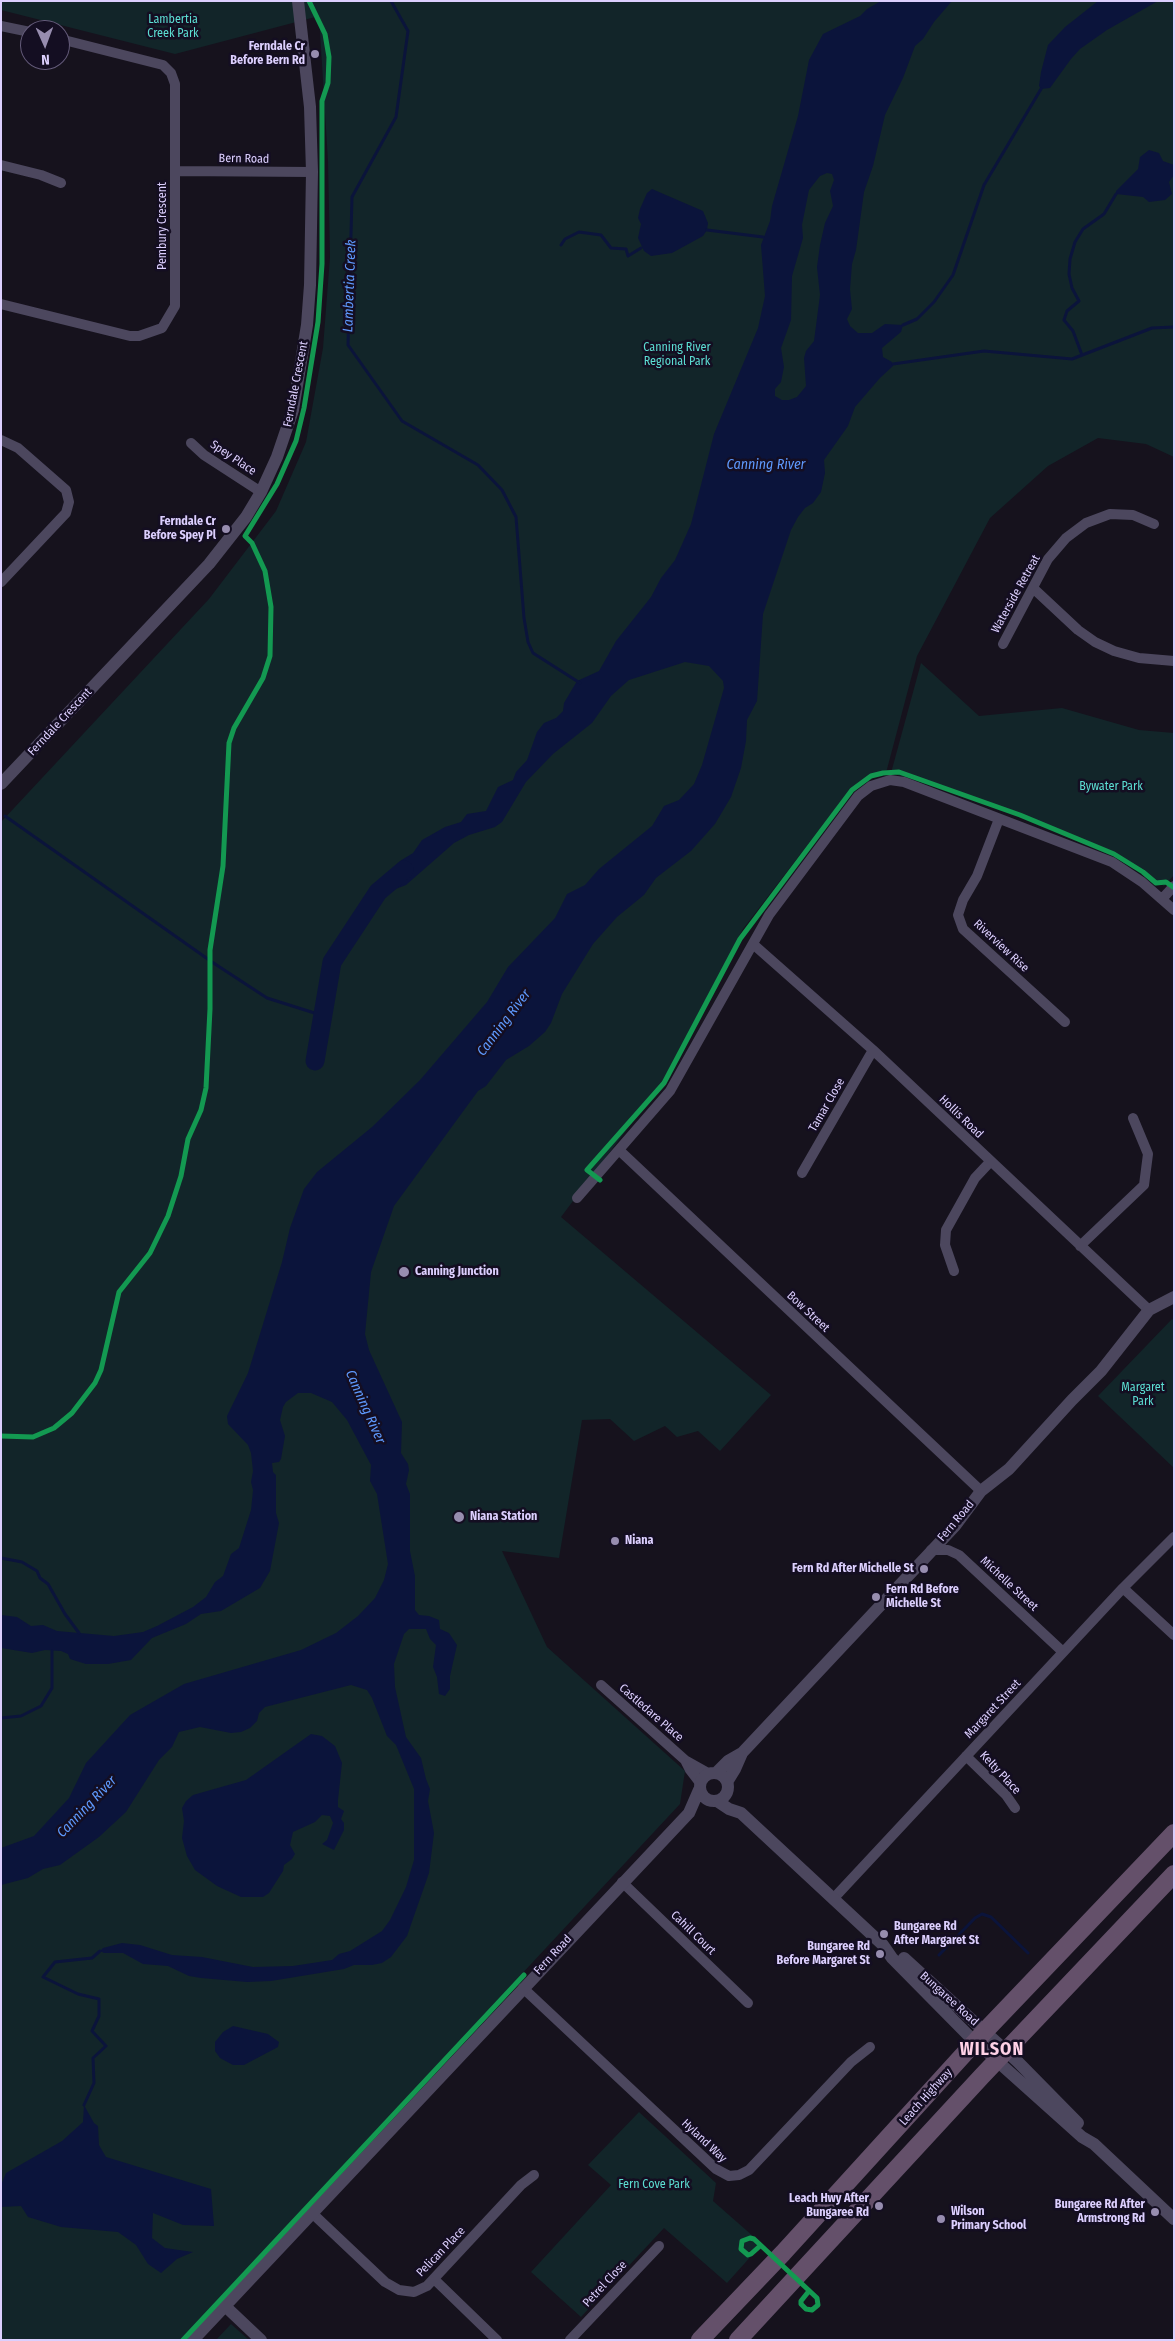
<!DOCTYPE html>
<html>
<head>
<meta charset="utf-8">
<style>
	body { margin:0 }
	#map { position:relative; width:1175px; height:2341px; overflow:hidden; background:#16121d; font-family:"Fira Sans Condensed",sans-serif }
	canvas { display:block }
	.frame { position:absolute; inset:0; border:2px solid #dccffe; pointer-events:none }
	.north { position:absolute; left:20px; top:20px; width:50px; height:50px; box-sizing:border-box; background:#140e22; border:1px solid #645b7a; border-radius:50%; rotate:178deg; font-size:14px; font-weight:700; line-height:20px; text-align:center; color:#dccffe }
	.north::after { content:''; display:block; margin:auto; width:18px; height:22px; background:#978daf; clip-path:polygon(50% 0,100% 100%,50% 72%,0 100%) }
</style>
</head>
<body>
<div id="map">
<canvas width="1175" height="2341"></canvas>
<div class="frame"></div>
<div class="north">N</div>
</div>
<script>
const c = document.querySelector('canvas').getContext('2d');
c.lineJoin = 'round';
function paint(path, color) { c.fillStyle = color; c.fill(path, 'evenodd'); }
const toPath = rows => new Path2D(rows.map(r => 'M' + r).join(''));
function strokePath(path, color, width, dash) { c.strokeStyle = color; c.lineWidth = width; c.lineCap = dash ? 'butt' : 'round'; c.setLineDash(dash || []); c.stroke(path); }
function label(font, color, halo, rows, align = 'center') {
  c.font = font + ' "Fira Sans Condensed",sans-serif'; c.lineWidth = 5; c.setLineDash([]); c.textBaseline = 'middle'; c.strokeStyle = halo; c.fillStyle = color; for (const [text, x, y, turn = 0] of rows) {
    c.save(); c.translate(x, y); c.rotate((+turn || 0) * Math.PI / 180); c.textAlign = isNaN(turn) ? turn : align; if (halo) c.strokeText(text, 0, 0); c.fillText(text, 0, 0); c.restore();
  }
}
paint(toPath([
	[1,1,1174,1,1174,457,1146,444,1098,438,1048,466,990,518,917,656,886,773,859,782,845,796,743,929,661,1084,561,1217,771,1395,720,1451,698,1431,677,1437,665,1426,634,1441,610,1419,582,1420,559,1558,502,1551,547,1647,685,1771,680,1804,181,2340,1,2340,1,822,209,599,276,511,306,442,323,348,330,257,328,161,319,16,175,54,1,10],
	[921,663,979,716,1062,708,1139,730,1174,733,1174,875,1164,886,1114,855,976,799,891,773],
	[1172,1319,1174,1321,1174,1468,1098,1396],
	[639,2112,716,2183,713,2201,762,2244,727,2283,664,2228,581,2317,531,2272,611,2185,588,2165],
	[231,2324,249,2340,216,2340]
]), '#122529');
paint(toPath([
	[881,1,952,1,934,22,923,39,915,46,903,78,885,115,873,166,864,192,856,250,852,264,850,289,852,309,847,319,850,326,858,333,872,333,885,324,903,325,901,332,882,348,883,357,892,362,893,366,880,378,855,407,848,426,824,460,825,473,821,492,813,503,805,508,798,517,791,530,763,614,757,701,747,720,746,741,741,768,731,797,715,824,691,851,656,878,644,895,617,917,593,944,562,994,551,1023,545,1032,529,1046,506,1060,486,1086,478,1091,394,1206,371,1272,365,1334,369,1350,402,1422,401,1453,408,1464,409,1470,406,1484,410,1494,410,1551,415,1576,415,1610,419,1615,429,1616,439,1620,440,1629,449,1633,457,1645,450,1676,450,1689,445,1696,439,1694,437,1677,433,1667,436,1645,430,1639,426,1629,409,1629,404,1634,394,1664,395,1687,406,1737,421,1758,426,1779,430,1789,428,1801,434,1833,429,1873,407,1936,391,1957,382,1963,372,1965,354,1965,344,1969,271,1981,247,1982,201,1978,189,1976,168,1966,143,1964,123,1953,104,1953,100,1951,103,1948,122,1943,140,1945,172,1955,202,1957,253,1967,293,1966,332,1960,339,1954,350,1951,382,1931,390,1920,406,1887,414,1860,414,1789,396,1745,387,1736,372,1698,367,1690,351,1685,265,1707,259,1713,257,1721,250,1728,241,1732,231,1733,200,1727,179,1732,172,1747,159,1760,126,1812,99,1837,60,1865,43,1869,28,1878,1,1885,1,1848,34,1836,69,1798,86,1763,130,1715,184,1684,301,1650,336,1633,358,1616,375,1598,384,1580,388,1564,377,1494,370,1481,371,1465,347,1420,332,1402,311,1393,298,1393,286,1402,283,1407,280,1420,285,1436,281,1459,279,1462,272,1463,273,1472,276,1475,276,1513,279,1523,270,1571,260,1588,221,1611,201,1614,186,1624,152,1638,131,1660,108,1664,86,1664,70,1659,68,1654,61,1651,45,1650,32,1653,1,1648,1,1615,17,1617,31,1626,43,1625,57,1631,114,1636,143,1632,157,1626,193,1607,206,1597,215,1582,223,1576,231,1554,239,1548,251,1510,253,1490,251,1482,253,1471,251,1453,248,1445,228,1424,227,1416,248,1373,282,1262,290,1228,304,1189,317,1172,372,1127,420,1080,487,1002,508,967,555,918,567,894,585,885,599,869,652,826,664,806,679,800,694,784,702,765,724,688,723,681,709,666,685,662,629,680,611,696,592,723,553,754,526,782,502,822,495,827,469,835,454,843,406,885,393,890,385,885,387,878,400,861,413,853,422,840,445,827,461,822,467,814,486,811,498,787,513,780,516,772,527,760,537,732,544,723,556,718,563,711,564,703,577,681,599,671,616,641,651,597,661,578,675,560,691,524,714,434,758,328,765,296,761,245,770,221,772,206,798,116,809,60,823,34,860,16,867,9],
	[827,173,832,174,834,180,830,191,833,206,825,223,820,245,817,267,820,295,814,341,806,351,804,358,806,386,797,397,789,400,782,400,775,396,775,389,781,382,784,367,781,348,791,320,792,276,803,238,802,225,809,190,820,176],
	[1098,1,1158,1,1107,30,1080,49,1071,59,1050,88,1041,89,1039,86,1041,72,1048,45,1065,27],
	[1149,150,1159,153,1163,161,1174,165,1174,175,1169,182,1172,194,1165,200,1149,202,1143,197,1116,194,1116,191,1138,169,1140,157],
	[652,189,703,211,708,223,707,230,703,236,672,253,651,256,644,251,638,238,641,224,638,218,640,209,647,193],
	[311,1734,322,1736,335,1746,342,1763,338,1800,338,1807,344,1811,341,1819,344,1823,344,1830,334,1850,322,1844,327,1840,333,1823,330,1816,322,1815,315,1822,293,1832,290,1845,295,1854,292,1859,284,1865,283,1871,269,1893,263,1897,241,1897,217,1886,195,1870,187,1856,182,1838,184,1821,182,1808,186,1801,193,1795,246,1780],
	[233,2026,268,2034,279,2042,278,2047,244,2065,233,2065,220,2058,215,2051,215,2042,223,2032],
	[84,2105,94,2123,98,2126,99,2145,106,2157,211,2189,214,2226,183,2225,153,2213,152,2238,165,2248,193,2252,177,2259,161,2273,148,2264,136,2245,118,2232,61,2227,28,2217,21,2206,1,2207,1,2185,6,2173,62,2141,83,2122]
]), '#0b143b');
strokePath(toPath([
	[391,1,408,31,396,117,352,197,348,345,402,421,478,465,502,490,516,517,524,618,528,642,533,653,580,683],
	[707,230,763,237],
	[561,245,565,239,579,232,601,235,611,248,626,249,628,256,641,248],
	[903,325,917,319,934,302,953,275,984,185,1041,89],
	[1082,355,1073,331,1064,320,1067,311,1079,301,1072,288,1069,274,1070,259,1075,242,1083,229,1104,214,1116,194],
	[893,364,984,351,1072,359,1152,328,1174,327],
	[5,816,212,962,267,998,324,1016],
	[1,1558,22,1562,37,1571,40,1578,48,1584,65,1614,79,1633],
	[1,1718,21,1716,41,1706,52,1688,52,1651],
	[939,1955,975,1918,982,1914,991,1917,1028,1953],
	[84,2105,94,2083,93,2058,106,2046,92,2031,99,2016,99,1999,78,1994,43,1977,55,1962,92,1958,100,1951]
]), '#0b143b', 3);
strokePath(toPath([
	[315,1061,332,962,378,892,404,870]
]), '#0b143b', 19);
strokePath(toPath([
	[1,26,30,32],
	[1,165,41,175,61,183],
	[176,171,312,172],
	[1,304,130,336,139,336,162,328,175,306,175,84,171,73,163,65,60,39],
	[1,440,18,448,66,490,69,502,66,513,1,582],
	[191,443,204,455,261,492],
	[1033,588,1078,630,1095,642,1114,651,1139,658,1174,661],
	[1003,644,1048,559,1066,538,1086,523,1110,514,1133,515,1154,524],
	[999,819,977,876,963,900,958,915,963,929,1065,1022],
	[1162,899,1174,886],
	[753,944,873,1050,1149,1310],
	[619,1150,981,1491],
	[802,1173,873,1050],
	[577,1198,670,1091,769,915,858,796,871,786,890,780,904,782,1112,862,1142,882,1174,910],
	[1080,1246,1144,1185,1148,1154,1133,1118],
	[954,1271,945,1245,946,1230,975,1178,990,1162],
	[931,1550,948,1550,959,1555,1063,1652],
	[1123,1588,1174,1635],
	[601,1685,685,1760,710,1774],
	[966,1756,1006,1795,1015,1808],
	[685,1760,690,1770,700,1783],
	[622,1882,748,2003],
	[833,1899,1123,1588,1174,1537],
	[523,1988,716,2169,729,2176,739,2175,749,2170,851,2062,870,2047],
	[312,2213,385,2282,399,2290,414,2292,427,2286,521,2185,534,2175],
	[434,2279,497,2340],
	[570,2340,659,2246]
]), '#4c475e', 10);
strokePath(toPath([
	[1,784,209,564,246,517,261,492,277,457,293,410,307,325,310,285,312,172,310,107,298,1],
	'700 1787a14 14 0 1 1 28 0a14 14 0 1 1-28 0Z',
	[716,1773,728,1761,742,1753,955,1526,981,1491,1009,1469,1072,1400,1101,1371,1149,1310,1174,1297],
	[727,1782,735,1769,742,1753],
	[717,1801,729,1809,741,1813,883,1945,892,1958,967,2034,1082,2137,1094,2144,1174,2219],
	[904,1958,1017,2061,1078,2123],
	[225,2306,261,2340],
	[193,2340,689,1813,699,1790]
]), '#4c475e', 12);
strokePath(toPath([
	[700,2340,783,2253,985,2031,1174,1833],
	[738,2340,982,2076,1174,1874]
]), '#64506a', 18);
strokePath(toPath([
	[600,1180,587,1170,664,1083,740,939,852,790,871,776,883,773,899,772,1020,815,1114,854,1143,872,1156,883,1166,882,1173,887],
	[1,1436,33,1437,54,1428,72,1413,95,1383,101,1370,119,1292,150,1253,168,1216,181,1176,188,1139,201,1110,206,1088,210,1009,210,950,223,866,229,743,234,728,263,678,270,656,271,607,265,571,252,543,245,536,277,484,296,441,304,408,318,322,322,264,322,101,328,83,329,57,325,34,309,1],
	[760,2246,751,2254,748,2255,741,2249,742,2241,750,2238,754,2239,817,2298,818,2305,812,2310,806,2309,801,2304,801,2301,809,2291],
	[183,2340,524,1975]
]), '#139951', 5);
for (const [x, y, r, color] of [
	[315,54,5,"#978daf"],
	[226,529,5,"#978daf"],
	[404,1272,6,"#978daf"],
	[459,1517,6,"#978daf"],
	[615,1541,5,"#978daf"],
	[924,1569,5,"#978daf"],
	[876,1597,5,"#978daf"],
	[884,1934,5,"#978daf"],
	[880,1954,5,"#978daf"],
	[879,2206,5,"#978daf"],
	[1155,2212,5,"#978daf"],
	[941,2219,5,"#978daf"]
]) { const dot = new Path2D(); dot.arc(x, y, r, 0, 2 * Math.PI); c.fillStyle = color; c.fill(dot); strokePath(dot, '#140e22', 2); }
label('12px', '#5cded3', '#140e22', [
	["Lambertia",173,20],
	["Creek Park",173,34],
	["Canning River",677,348],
	["Regional Park",677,362],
	["Bywater Park",1111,787],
	["Margaret",1143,1388],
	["Park",1143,1402],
	["Fern Cove Park",654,2185]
]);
label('bold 12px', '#dccffe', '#140e22', [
	["Ferndale Cr",305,47],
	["Before Bern Rd",305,61],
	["Ferndale Cr",216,522],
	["Before Spey Pl",216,536],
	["Canning Junction",415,1272,"left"],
	["Niana Station",470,1517,"left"],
	["Niana",625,1541,"left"],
	["Fern Rd After Michelle St",914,1569],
	["Fern Rd Before",886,1590,"left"],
	["Michelle St",886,1604,"left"],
	["Bungaree Rd",894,1927,"left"],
	["After Margaret St",894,1941,"left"],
	["Bungaree Rd",870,1947],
	["Before Margaret St",870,1961],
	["Leach Hwy After",869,2199],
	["Bungaree Rd",869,2213],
	["Bungaree Rd After",1145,2205],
	["Armstrong Rd",1145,2219],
	["Wilson",951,2212,"left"],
	["Primary School",951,2226,"left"]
], 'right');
label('12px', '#dccffe', '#140e22', [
	["Bern Road",244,159,1],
	["Pembury Crescent",163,226,-90],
	["Ferndale Crescent",296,384,-79],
	["Spey Place",233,458,34],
	["Waterside Retreat",1016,594,-61],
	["Ferndale Crescent",60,722,-47],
	["Riverview Rise",1001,946,43],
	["Tamar Close",827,1105,-60],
	["Hollis Road",961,1117,44],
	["Bow Street",808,1312,43],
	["Fern Road",956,1521,-50],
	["Michelle Street",1009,1584,43],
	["Margaret Street",993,1709,-47],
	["Castledare Place",651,1713,41],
	["Kelty Place",1000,1773,47],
	["Cahill Court",693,1933,44],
	["Fern Road",553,1955,-47],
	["Bungaree Road",949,1999,42],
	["Leach Highway",926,2097,-48],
	["Hyland Way",704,2141,43],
	["Pelican Place",441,2252,-46],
	["Petrel Close",605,2284,-47]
]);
label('italic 14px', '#5e99fd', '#140e22', [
	["Lambertia Creek",350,286,-88],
	["Canning River",766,465],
	["Canning River",504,1023,-53],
	["Canning River",365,1407,66],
	["Canning River",87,1807,-46]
]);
c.letterSpacing = '1px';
label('bold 18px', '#fed1e6', '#140e22', [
	["WILSON",992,2050]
]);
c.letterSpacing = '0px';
</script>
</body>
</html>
